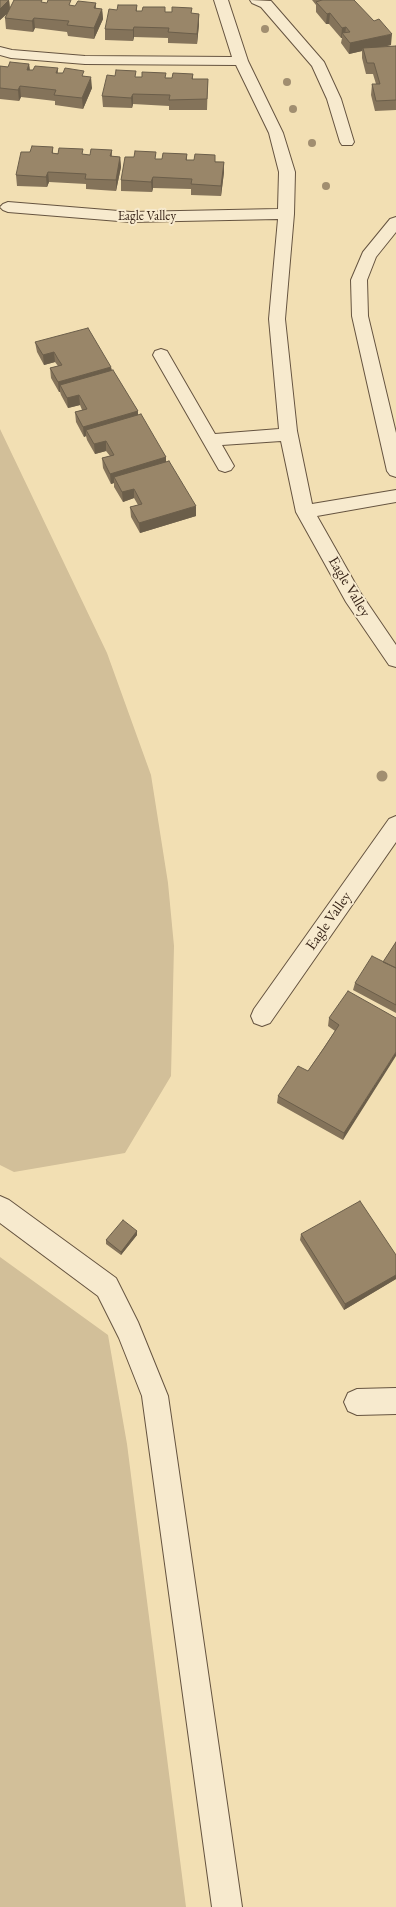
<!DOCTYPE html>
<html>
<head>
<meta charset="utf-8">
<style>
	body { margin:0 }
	canvas { display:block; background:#f2dfb3 }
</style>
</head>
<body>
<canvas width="396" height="1907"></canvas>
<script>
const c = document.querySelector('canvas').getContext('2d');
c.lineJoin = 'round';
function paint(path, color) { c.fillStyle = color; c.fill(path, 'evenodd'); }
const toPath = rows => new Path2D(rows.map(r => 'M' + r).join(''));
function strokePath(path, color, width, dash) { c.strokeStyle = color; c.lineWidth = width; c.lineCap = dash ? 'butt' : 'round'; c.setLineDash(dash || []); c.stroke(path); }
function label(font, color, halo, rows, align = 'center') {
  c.font = font + ' "EB Garamond",serif'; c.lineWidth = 4; c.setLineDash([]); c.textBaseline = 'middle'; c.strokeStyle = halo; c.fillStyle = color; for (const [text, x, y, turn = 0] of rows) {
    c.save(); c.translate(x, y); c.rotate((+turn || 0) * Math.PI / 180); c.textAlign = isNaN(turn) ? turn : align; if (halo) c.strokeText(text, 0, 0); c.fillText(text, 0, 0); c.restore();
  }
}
paint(toPath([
	[0,429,107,653,151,775,168,883,174,946,171,1076,125,1153,14,1172,0,1165],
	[0,1257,108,1335,127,1444,186,1907,0,1907]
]), '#d2bf99');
const service = toPath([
	[0,1196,9,1200,116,1278,138,1322,168,1396,242,1907,212,1907,142,1396,119,1338,98,1296,0,1223,0,1196]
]);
const minor = toPath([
	[214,0,228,0,248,61,283,133,295,172,294,214,285,319,297,431,312,504,396,490,396,502,317,516,360,592,396,645,396,667,389,665,346,602,296,512,281,441,222,445,234,466,231,470,225,472,219,470,153,355,155,351,161,349,167,351,215,434,279,429,269,319,278,219,131,222,8,212,3,210,0,207,3,204,8,202,131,212,278,209,279,172,269,133,236,65,85,64,11,58,0,55,0,47,12,50,85,56,232,57,214,0],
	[250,0,271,1,324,62,341,99,354,142,352,145,342,145,340,142,327,99,312,66,261,7,252,3,250,0],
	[396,217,396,232,376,257,367,280,368,316,396,433,396,477,390,475,387,471,352,316,351,280,363,252,390,219,396,217],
	[396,816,396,842,270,1023,262,1026,254,1023,251,1016,254,1009,389,819,396,816],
	[396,1388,396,1414,357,1415,348,1411,344,1402,348,1393,357,1389,396,1388]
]);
strokePath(service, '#665440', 2);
strokePath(minor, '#665440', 2);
paint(service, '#f7eace');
paint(minor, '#f7eace');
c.fillStyle = '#a18e70';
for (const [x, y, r] of [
	[265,29,4],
	[287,82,4],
	[293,109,4],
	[312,143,4],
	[326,186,4],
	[382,776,5.5]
]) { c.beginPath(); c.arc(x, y, r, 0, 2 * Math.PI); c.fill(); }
paint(toPath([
	[0,0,9,0,10,8,44,3,75,6,96,3,96,8,102,9,103,19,94,39,68,36,67,32,35,28,33,32,6,29,5,18,7,14,0,20],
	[312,0,354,0,391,45,383,47,396,46,396,110,375,111,371,95,372,84,376,84,373,74,366,74,362,58,362,51,349,54,341,43,342,38,341,38,329,24,326,24,316,12,316,5],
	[137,5,137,11,199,14,199,24,197,44,168,43,168,38,134,37,133,41,105,40,105,29,117,10],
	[29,64,30,70,33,70,58,68,58,73,85,76,92,88,83,109,55,105,55,101,21,97,19,101,0,99,0,66,8,67],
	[193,74,193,79,208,79,207,110,169,110,169,106,133,104,132,108,103,107,102,96,136,77,172,78],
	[53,147,53,153,90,155,112,150,112,156,120,157,121,167,116,191,86,189,86,184,49,182,47,187,17,186,16,175,30,152],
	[187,154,187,160,224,162,224,172,221,196,191,195,191,189,153,188,152,192,121,191,121,180,156,159,162,159],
	[35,342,111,367,112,370,138,411,138,415,166,457,166,462,196,516,140,533,131,517,130,507,138,505,134,498,123,502,114,487,114,483,111,484,103,468,102,458,110,456,106,451,95,454,87,440,86,436,84,437,76,422,75,412,82,410,80,405,68,408,61,395,60,392,59,392,51,378,50,368,58,366,55,362,44,365,37,352],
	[396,942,396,1013,353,990,355,983,383,962],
	[329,1018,396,1018,343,1140,277,1103,278,1096,308,1071,335,1031,328,1026],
	[137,1231,137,1235,121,1255,106,1244,106,1240],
	[301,1234,396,1255,396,1279,344,1310,300,1240]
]), '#84735a');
paint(toPath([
	[9,0,10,11,0,20,0,9],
	[102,9,103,19,94,39,94,28],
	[330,13,329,24,326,24,327,14],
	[199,14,199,24,197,44,197,34],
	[34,18,35,28,33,32,32,21],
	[134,27,134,37,133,41,133,30],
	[346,27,345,36,342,33,342,38,341,38,342,28],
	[392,34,391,45,364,51,363,48,362,51,349,54,350,43],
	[29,64,30,74,27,70],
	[91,77,92,88,83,109,82,98],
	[20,86,21,97,19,101,18,90],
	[133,94,133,104,132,108,131,98],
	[120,157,121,167,116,191,116,180],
	[224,162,224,172,221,196,221,186],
	[48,172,49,182,47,187,46,177],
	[153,177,153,188,152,192,151,182],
	[54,352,55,362,44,365,43,355],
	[111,367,112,377,60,385,60,392,59,392,58,382],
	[79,395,80,405,68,408,67,398],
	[138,411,138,421,86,430,86,436,84,437,83,427],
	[106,441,106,451,95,454,94,444],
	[166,457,166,467,114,477,114,483,111,484,110,474],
	[134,489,134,498,123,502,122,492],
	[196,506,196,516,140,533,139,523],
	[396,1052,396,1056,343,1140,344,1133],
	[137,1231,137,1235,121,1255,121,1252],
	[396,1275,396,1279,344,1310,345,1304]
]), '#6b5e4a');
const building = toPath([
	[0,0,9,0,0,9,0,0],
	[14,0,42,0,41,2,47,3,48,0,71,0,69,5,75,6,78,1,96,3,94,8,102,9,94,28,67,25,69,21,34,18,32,21,5,18,14,0],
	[322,0,354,0,374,21,379,19,392,34,350,43,342,33,350,32,346,27,342,28,330,13,327,14,316,2,322,0],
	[118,5,137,5,136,11,142,11,143,7,165,7,165,12,172,12,172,7,192,8,191,13,199,14,197,34,168,32,169,28,134,27,133,30,105,29,109,9,117,10,118,5],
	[396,46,396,100,376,101,372,84,380,84,374,63,367,63,363,48,396,46],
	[10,62,29,64,27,70,33,70,35,66,58,68,56,73,63,73,65,68,84,71,82,76,91,77,82,98,54,95,56,90,20,86,18,90,0,88,0,66,8,67,10,62],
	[116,70,136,71,135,77,142,77,142,72,166,73,165,78,172,78,173,73,193,74,192,79,208,79,207,99,169,100,170,95,133,94,131,98,102,96,107,75,115,76,116,70],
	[32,146,53,147,52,153,58,154,59,148,83,149,82,154,90,155,91,149,112,150,110,156,120,157,116,180,85,179,86,174,48,172,46,177,16,175,21,152,30,152,32,146],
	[135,151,156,152,155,159,162,159,163,153,187,154,186,160,194,160,195,154,215,155,215,162,224,162,221,186,191,184,192,179,153,177,151,182,121,180,125,157,134,157,135,151],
	[88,328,111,367,58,382,50,368,62,365,58,359,54,352,43,355,35,342,88,328],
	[113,370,138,411,83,427,75,412,87,409,79,395,67,398,60,385,113,370],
	[141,414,166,457,110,474,102,458,114,455,106,441,94,444,86,430,141,414],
	[169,461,196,506,139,523,130,507,142,504,134,489,122,492,114,477,169,461],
	[396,942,396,968,383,962,396,942],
	[372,956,396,968,396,1005,355,983,372,956],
	[348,991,396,1018,396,1052,344,1133,278,1096,298,1066,308,1071,324,1048,339,1025,329,1018,348,991],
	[360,1201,396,1255,396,1275,345,1304,301,1234,360,1201],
	[123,1220,137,1231,121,1252,106,1240,123,1220]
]);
paint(building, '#998669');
strokePath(building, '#6b5e4a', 1);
label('13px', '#382519', '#f7eace', [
	["Eagle Valley",147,216]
]);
label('15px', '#382519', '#f7eace', [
	["Eagle Valley",349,587,59],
	["Eagle Valley",329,921,-55]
]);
</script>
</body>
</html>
